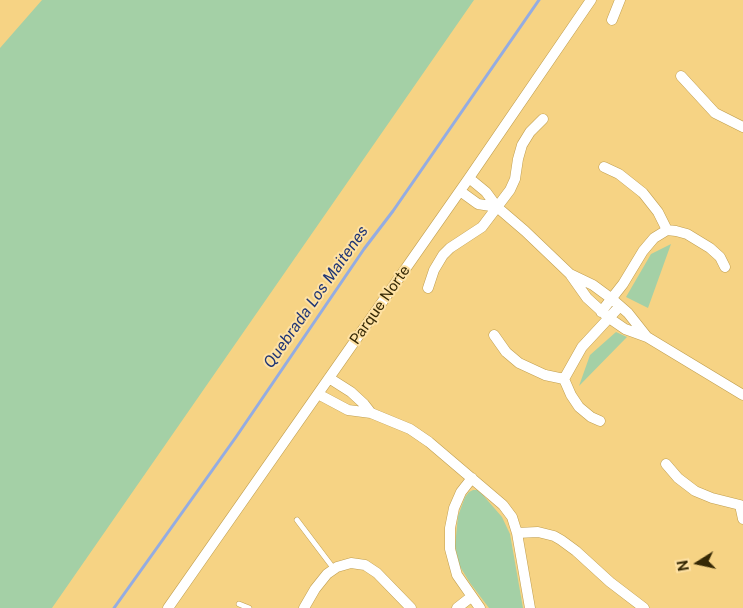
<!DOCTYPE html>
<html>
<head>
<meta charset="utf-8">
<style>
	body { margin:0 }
	#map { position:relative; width:743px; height:608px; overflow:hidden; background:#f6d384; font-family:"Public Sans",sans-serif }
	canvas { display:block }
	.north { position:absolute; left:673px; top:538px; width:50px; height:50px; -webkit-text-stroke:4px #fee1a3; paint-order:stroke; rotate:260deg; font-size:14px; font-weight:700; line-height:20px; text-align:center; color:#352805 }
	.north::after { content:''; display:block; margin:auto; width:18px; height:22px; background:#352805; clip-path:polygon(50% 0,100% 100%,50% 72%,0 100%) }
</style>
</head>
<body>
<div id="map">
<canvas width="743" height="608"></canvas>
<div class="north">N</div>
</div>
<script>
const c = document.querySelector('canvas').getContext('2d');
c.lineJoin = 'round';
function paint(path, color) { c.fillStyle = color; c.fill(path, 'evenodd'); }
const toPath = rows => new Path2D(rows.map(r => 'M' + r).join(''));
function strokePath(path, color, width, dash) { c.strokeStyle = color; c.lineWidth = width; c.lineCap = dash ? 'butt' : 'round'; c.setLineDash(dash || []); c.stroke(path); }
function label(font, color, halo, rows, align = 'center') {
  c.font = font + ' "Public Sans",sans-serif'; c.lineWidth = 4; c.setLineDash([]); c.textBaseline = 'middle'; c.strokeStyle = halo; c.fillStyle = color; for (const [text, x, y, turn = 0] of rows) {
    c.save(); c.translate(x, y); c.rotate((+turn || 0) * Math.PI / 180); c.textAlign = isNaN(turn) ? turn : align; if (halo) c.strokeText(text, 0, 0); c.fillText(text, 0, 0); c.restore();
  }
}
paint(toPath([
	[42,0,474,0,52,608,0,608,0,48],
	[671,244,648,308,626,297,651,254],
	[616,332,627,337,579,386,590,355],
	[473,490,477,490,482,494,502,517,510,534,523,608,489,608,470,583,459,565,455,546,458,516,465,497,469,492]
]), '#a4d0a6');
strokePath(toPath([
	[114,608,236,437,364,249,393,211,539,0]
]), '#94ace2', 3);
const service = toPath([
	[297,520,334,569],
	[239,604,249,608]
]);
const minor = toPath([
	[612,20,620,0],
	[681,76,715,113,743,127],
	[604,167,619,174,643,193,658,212,667,230],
	[469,178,486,192,497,207,525,231,570,274,587,298,609,318,625,329,647,337,743,395],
	[460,191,478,204,497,207],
	[570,274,593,285,612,299,628,313,647,337],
	[428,288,434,270,443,255,450,248,482,227,510,190,515,179,518,159,522,145,530,132,543,119],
	[601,312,623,284,643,251,654,238,667,230,676,231,687,234,710,248,720,257,725,267],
	[494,335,506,352,519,363,545,375,564,379],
	[329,378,351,392,364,404,371,413],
	[318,394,348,410,371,413,410,429,429,442,503,505,512,517,517,533,530,608],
	[600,421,591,417,579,407,571,395,564,379,582,347,620,306],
	[666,464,678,478,695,491,712,498,740,505,743,519],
	[472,478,461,492,454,508,450,528,450,549,457,575,480,608],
	[517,533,538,532,554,536,561,540,576,551,610,582,644,608],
	[168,608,469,178,591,0],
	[304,608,315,589,327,574,337,567,351,563,365,565,377,573,411,608],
	[457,608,471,597]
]);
strokePath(service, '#c19f50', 6);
strokePath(minor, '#c19f50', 11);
strokePath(service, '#fff', 5);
strokePath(minor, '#fff', 10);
label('15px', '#352805', '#fee1a3', [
	["Parque Norte",380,305,-55]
]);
label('italic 16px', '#1f3575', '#fee1a3', [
	["Quebrada Los Maitenes",316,297,-55]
]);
</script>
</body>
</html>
